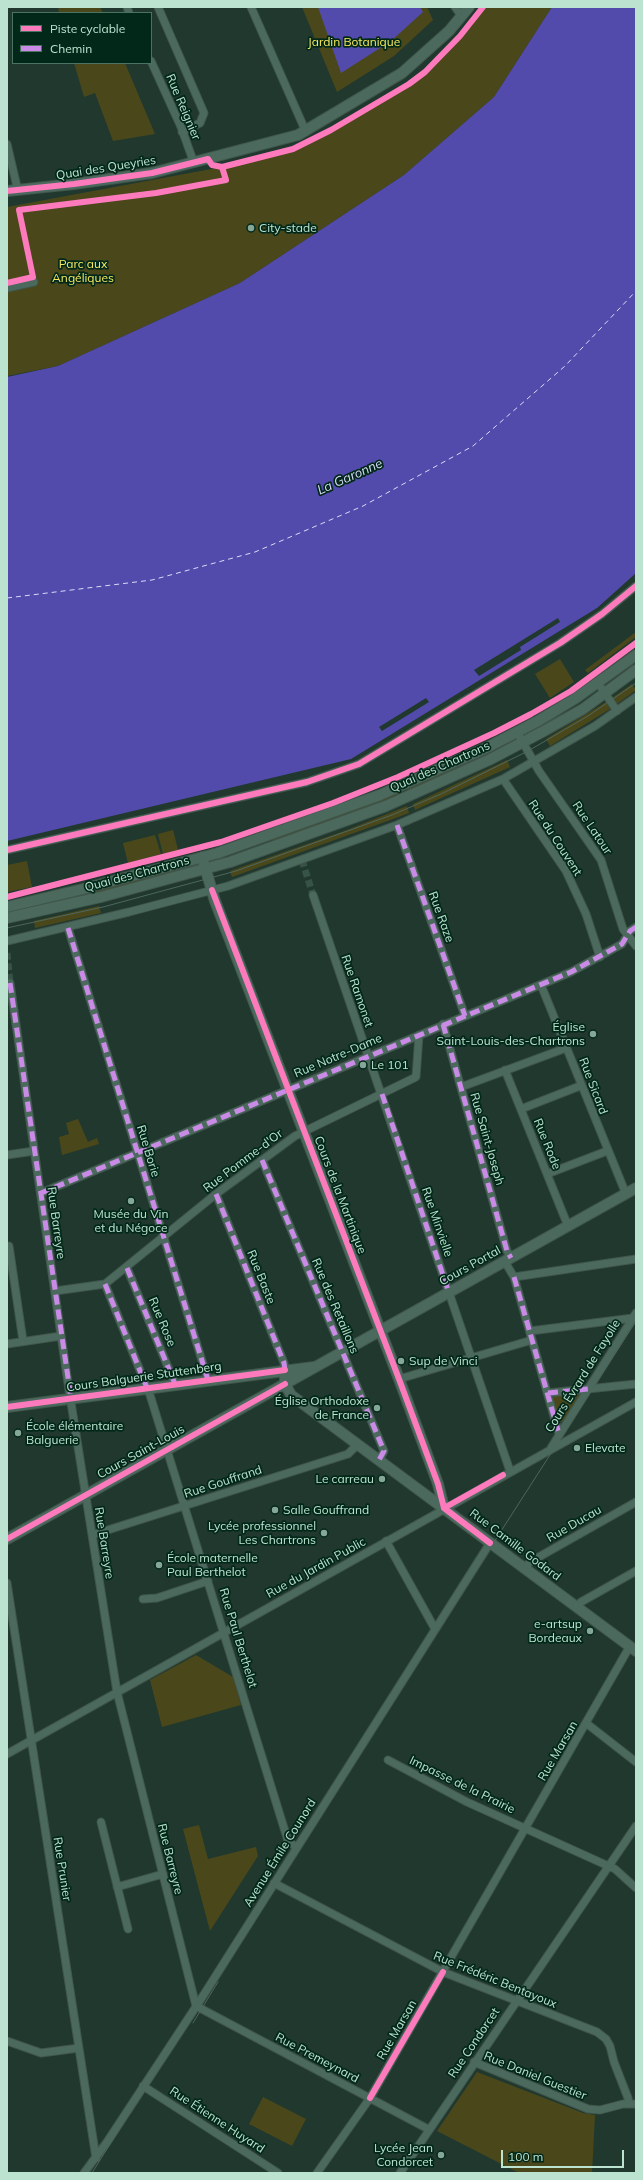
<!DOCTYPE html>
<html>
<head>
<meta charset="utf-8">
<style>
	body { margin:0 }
	#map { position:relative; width:643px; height:2180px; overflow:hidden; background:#20382e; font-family:Mulish,sans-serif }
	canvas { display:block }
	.frame { position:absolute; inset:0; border:8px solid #bce3cf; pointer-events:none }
	.legend { position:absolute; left:12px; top:12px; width:140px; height:52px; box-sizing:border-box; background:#02281a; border:1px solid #4c7362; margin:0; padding:5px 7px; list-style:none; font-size:12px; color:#bce3cf }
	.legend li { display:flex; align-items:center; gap:8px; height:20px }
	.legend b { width:20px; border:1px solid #4c7362 }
	.scale { position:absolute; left:501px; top:2150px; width:123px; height:18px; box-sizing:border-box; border:2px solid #bce3cf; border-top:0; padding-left:5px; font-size:12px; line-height:14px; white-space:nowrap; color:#bce3cf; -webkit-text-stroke:3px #02281a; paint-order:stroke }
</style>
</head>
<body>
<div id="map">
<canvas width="643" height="2180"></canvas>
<div class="frame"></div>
<ul class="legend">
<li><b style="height:5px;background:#fd7abc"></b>Piste cyclable</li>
<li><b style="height:5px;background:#ca8be6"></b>Chemin</li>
</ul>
<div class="scale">100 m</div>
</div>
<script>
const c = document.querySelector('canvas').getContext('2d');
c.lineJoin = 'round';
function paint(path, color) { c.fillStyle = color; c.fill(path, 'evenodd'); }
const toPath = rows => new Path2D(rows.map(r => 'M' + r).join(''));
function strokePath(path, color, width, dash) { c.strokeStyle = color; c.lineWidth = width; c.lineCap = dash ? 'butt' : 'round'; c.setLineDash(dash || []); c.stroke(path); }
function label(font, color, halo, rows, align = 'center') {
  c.font = font + ' Mulish,sans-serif'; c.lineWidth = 3.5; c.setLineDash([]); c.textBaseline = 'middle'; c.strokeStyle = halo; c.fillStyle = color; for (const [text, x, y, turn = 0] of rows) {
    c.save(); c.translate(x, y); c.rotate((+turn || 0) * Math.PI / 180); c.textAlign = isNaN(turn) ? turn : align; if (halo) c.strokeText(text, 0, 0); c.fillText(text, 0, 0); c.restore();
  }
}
paint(toPath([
	[58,7,100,7,103,13,59,13],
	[302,7,427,7,433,20,394,56,337,92],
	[483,7,552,7,494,97,404,175,240,283,58,366,7,376,7,207,222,167,293,149,331,130,409,84,425,72,472,26],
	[74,63,125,63,155,134,113,141,95,93,84,97],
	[636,632,636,637,588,673,585,670],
	[560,659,574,682,550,698,535,674],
	[632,684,636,690,617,704,612,698],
	[606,702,610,709,550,746,546,739],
	[499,746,501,750,409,792,407,788],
	[507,760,510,767,415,810,413,804],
	[400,792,401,795,274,843,272,839],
	[407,806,409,813,393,819,232,877,230,871,347,830],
	[173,830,178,850,163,854,158,834],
	[155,835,161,854,128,863,123,843],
	[27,861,32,887,7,892,7,865],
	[182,867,183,871,31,910,30,906],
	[99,906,101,913,35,928,34,921],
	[78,1119,88,1142,97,1138,99,1144,62,1155,59,1137,69,1134,66,1123],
	[583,1391,563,1422,559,1421,551,1395],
	[196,1655,233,1677,241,1705,162,1727,150,1680],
	[199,1825,208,1859,256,1847,258,1856,210,1931,183,1829],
	[477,2072,583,2113,595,2115,592,2173,519,2173,437,2131],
	[263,2097,306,2119,292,2146,249,2124]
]), '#4a481b');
paint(toPath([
	[318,7,420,7,423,12,391,41,341,73],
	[552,7,636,7,636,573,597,608,351,759,7,841,7,377,58,366,240,283,404,175,494,97]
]), '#534bac');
paint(toPath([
	[558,618,560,622,520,647,521,650,479,676,474,670],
	[426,698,429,702,382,731,379,727]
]), '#20382e');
strokePath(toPath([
	[7,598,152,580,255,552,363,506,473,446,565,366,636,291]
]), '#dadcf8', 1, [5, 4]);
strokePath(toPath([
	[302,860,313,895],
	[7,953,10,983]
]), '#375246', 7, [7, 3.5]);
const street = toPath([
	[127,7,129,13],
	[158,7,204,113,200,123,182,132],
	[251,7,306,132],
	[455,7,462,17],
	[151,61,181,127,194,163],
	[7,144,18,191],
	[7,288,34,282],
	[598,683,617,711],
	[517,732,539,771,601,860,623,929,636,946],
	[503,779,566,871,586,914,600,957],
	[397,825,465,1016],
	[7,850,307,782,359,764,560,643,602,614,636,586],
	[313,895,510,1471],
	[68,928,208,1380],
	[7,941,129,912,228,886,397,825,503,779,595,726,636,697],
	[10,983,69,1390,117,1692,196,2006],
	[541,985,626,1194],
	[443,1024,507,1251,511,1258],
	[505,1070,568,1226],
	[461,1087,566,1048],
	[521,1109,580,1086],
	[7,1155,34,1151],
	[262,1160,384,1451,379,1460],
	[547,1174,607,1151],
	[41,1193,571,972,622,944,630,931,636,927],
	[216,1194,284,1363,285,1370],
	[9,1246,23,1341],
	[505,1262,514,1277,559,1434],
	[127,1268,175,1384],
	[514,1277,636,1259],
	[105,1284,150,1395,288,1841,296,1847],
	[55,1291,105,1284,216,1194,295,1136,416,1077,419,1035],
	[530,1331,633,1318],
	[7,1344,61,1336],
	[399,1379,532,1340],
	[548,1393,636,1384],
	[551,1448,636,1313],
	[92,1535,348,1454,358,1444],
	[386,1541,435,1629],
	[525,1568,530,1562,636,1502],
	[7,1583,96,2158],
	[143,1599,157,1598,208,1581],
	[577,1607,581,1602,636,1571],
	[586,1723,636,1762],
	[7,1754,636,1402],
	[388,1760,467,1802,615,1869,636,1888],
	[101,1822,128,1929],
	[274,1883,443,1972,597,2032,606,2039,610,2046,614,2062,628,2098,629,2104],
	[117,1887,163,1874],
	[196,2006,428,2129],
	[7,2041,41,2053,79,2048],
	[474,2062,588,2109,600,2110,623,2104,636,2104],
	[143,2086,278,2173],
	[84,2173,107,2142,203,1996,490,1543],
	[317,2173,370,2098,630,1646],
	[400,2173,636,1826]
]);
const secondary = toPath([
	[7,191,74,184,152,173,298,135,402,73,449,31,469,7],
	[202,857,215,901,399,1379,438,1484,444,1508],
	[7,907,83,889,218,853,380,795,486,748,538,721,576,698,636,655],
	[7,918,101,897,230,862,386,806,491,759,544,731,583,709,636,670],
	[285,1370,285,1384,291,1395,636,1651],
	[7,1407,314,1367],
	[7,1539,636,1188]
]);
strokePath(street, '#40564c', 9);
strokePath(secondary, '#40564c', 12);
strokePath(street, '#4b6a5d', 7);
strokePath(secondary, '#4b6a5d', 10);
strokePath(toPath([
	[7,928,103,907,236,871,392,815,441,794,528,751,588,716,636,683],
	[193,2023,218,1982],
	[92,2173,196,2006,636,1321]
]), '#4e675d', 1);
strokePath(toPath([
	[397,825,465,1016],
	[68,928,208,1380],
	[10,983,71,1398],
	[443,1024,507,1251,511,1258],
	[382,1094,449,1293],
	[262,1160,384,1451,379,1460],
	[41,1193,571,972,622,944,630,931,636,927],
	[216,1194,284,1363,285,1370],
	[127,1268,175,1384],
	[514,1277,559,1434],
	[105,1284,147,1388],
	[548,1393,588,1389]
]), '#ca8be6', 5, [10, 5]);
strokePath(toPath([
	[7,191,74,184,152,173,208,159,212,165,222,167,293,149,331,130,409,84,425,72,460,36,483,7],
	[7,283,33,277,19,210,156,193,226,180,222,167],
	[7,850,307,782,359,764,560,643,602,614,636,586],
	[212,890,399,1379,438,1484,444,1508],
	[7,897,221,842,333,803,398,777,494,733,531,714,571,691,636,643],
	[7,1407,285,1370],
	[444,1508,503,1475],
	[444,1508,490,1543],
	[7,1539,285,1384],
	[370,2098,443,1972]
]), '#fd7abc', 6);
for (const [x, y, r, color] of [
	[251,228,4,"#85a797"],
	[593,1034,4,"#85a797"],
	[363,1065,4,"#85a797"],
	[131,1201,4,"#85a797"],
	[401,1361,4,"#85a797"],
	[377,1408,4,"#85a797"],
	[18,1433,4,"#85a797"],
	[577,1448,4,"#85a797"],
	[382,1479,4,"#85a797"],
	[275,1510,4,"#85a797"],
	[324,1533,4,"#85a797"],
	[159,1565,4,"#85a797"],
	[590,1631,4,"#85a797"],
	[441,2155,4,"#85a797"]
]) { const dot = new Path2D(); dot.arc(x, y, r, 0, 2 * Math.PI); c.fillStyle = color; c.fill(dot); strokePath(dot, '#02281a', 1.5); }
label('12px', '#f7e85e', '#02281a', [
	["Jardin Botanique",354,42],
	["Parc aux",83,264],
	["Angéliques",83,278]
]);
label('12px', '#bce3cf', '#02281a', [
	["Rue Reignier",183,107,67],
	["Quai des Queyries",106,168,-9],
	["Quai des Chartrons",440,767,-24],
	["Rue Latour",592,828,56],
	["Rue du Couvent",555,838,57],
	["Quai des Chartrons",137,874,-15],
	["Rue Raze",441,917,70],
	["Rue Ramonet",357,991,71],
	["Rue Notre-Dame",338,1056,-23],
	["Rue Sicard",593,1086,69],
	["Rue Saint-Joseph",487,1139,74],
	["Rue Rode",547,1144,68],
	["Rue Borie",148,1151,73],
	["Rue Pomme-d'Or",243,1161,-37],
	["Cours de la Martinique",340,1195,69],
	["Rue Minvielle",437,1222,71],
	["Rue Barreyre",56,1223,82],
	["Cours Portal",470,1266,-29],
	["Rue Baste",261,1277,68],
	["Rue des Retaillons",335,1306,67],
	["Rue Rose",162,1322,67],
	["Cours Évrard de Fayolle",583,1376,-58],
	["Cours Balguerie Stuttenberg",144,1377,-8],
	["Cours Saint-Louis",141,1452,-29],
	["Rue Gouffrand",223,1482,-18],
	["Rue Ducau",574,1524,-30],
	["Rue Barreyre",104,1543,81],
	["Rue Camille Godard",515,1545,37],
	["Rue du Jardin Public",316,1568,-29],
	["Rue Paul Berthelot",238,1638,73],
	["Rue Marsan",558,1751,-60],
	["Impasse de la Prairie",462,1785,26],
	["Avenue Émile Counord",280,1853,-58],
	["Rue Barreyre",170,1859,76],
	["Rue Prunier",62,1869,81],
	["Rue Frédéric Bentayoux",495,1980,22],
	["Rue Marsan",397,2030,-60],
	["Rue Condorcet",474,2043,-56],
	["Rue Premeynard",317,2058,28],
	["Rue Daniel Guestier",535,2076,22],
	["Rue Étienne Huyard",217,2120,33]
]);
label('12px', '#bce3cf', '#02281a', [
	["City-stade",259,228],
	["Église",585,1027,"right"],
	["Saint-Louis-des-Chartrons",585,1041,"right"],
	["Le 101",371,1065],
	["Musée du Vin",131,1214,"center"],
	["et du Négoce",131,1228,"center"],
	["Sup de Vinci",409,1361],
	["Église Orthodoxe",369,1401,"right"],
	["de France",369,1415,"right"],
	["École élémentaire",26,1426],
	["Balguerie",26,1440],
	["Elevate",585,1448],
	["Le carreau",374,1479,"right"],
	["Salle Gouffrand",283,1510],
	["Lycée professionnel",316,1526,"right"],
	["Les Chartrons",316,1540,"right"],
	["École maternelle",167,1558],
	["Paul Berthelot",167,1572],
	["e-artsup",582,1624,"right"],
	["Bordeaux",582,1638,"right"],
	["Lycée Jean",433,2148,"right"],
	["Condorcet",433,2162,"right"]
], 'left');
label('italic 13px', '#dadcf8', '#02281a', [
	["La Garonne",350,477,-24]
]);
</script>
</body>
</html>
